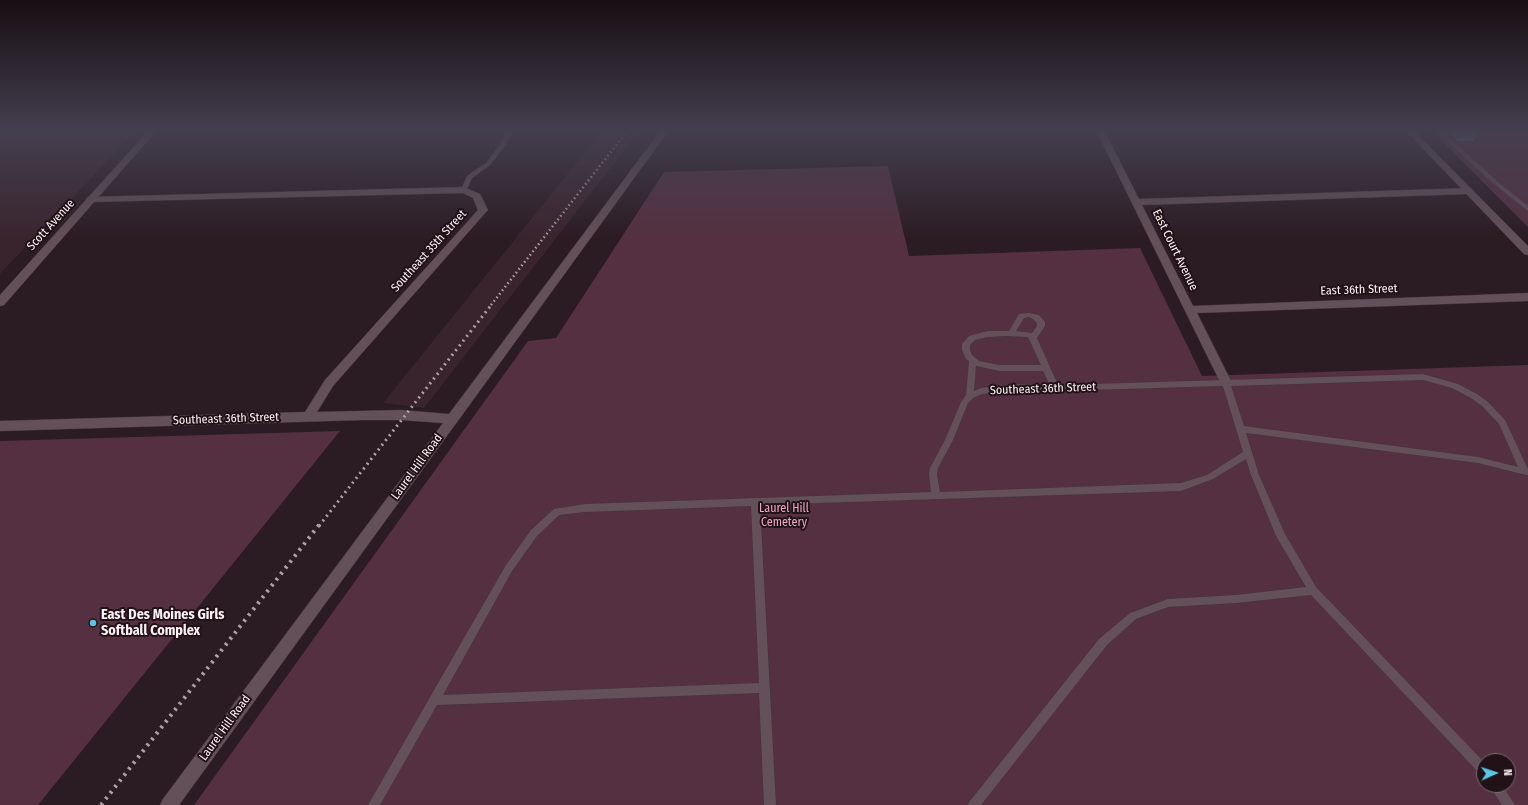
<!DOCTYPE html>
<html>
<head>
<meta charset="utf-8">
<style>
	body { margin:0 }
	#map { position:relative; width:1528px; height:805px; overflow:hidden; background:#2b1b22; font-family:"Fira Sans Condensed",sans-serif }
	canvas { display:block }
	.north { position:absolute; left:1476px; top:753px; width:40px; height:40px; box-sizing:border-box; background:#211218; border:1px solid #786b70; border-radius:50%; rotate:87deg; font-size:11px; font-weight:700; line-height:16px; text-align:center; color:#fbf0f4 }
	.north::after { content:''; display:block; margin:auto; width:14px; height:18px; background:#59c8e4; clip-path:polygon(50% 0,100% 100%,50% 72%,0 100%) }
</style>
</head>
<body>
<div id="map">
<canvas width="1528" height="805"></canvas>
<div class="north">N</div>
</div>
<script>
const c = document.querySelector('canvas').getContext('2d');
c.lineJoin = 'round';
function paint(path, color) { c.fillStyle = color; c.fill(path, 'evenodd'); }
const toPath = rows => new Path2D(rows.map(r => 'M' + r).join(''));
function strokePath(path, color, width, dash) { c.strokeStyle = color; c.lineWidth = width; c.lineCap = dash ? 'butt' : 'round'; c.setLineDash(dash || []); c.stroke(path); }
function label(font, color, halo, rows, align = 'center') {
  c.font = font + ' "Fira Sans Condensed",sans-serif'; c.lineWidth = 4; c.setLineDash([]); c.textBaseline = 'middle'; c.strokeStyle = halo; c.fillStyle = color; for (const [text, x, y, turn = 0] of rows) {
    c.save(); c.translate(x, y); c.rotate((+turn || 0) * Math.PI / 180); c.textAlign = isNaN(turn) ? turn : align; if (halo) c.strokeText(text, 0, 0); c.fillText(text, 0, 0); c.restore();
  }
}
paint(toPath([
	[0,130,137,130,0,274],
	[603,130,640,130,424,408,383,403]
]), '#39232c');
paint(toPath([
	[1431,130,1528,130,1528,227],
	[888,166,909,256,1140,248,1202,376,1528,365,1528,805,194,805,528,341,556,338,664,172],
	[1484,761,1508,761,1508,785,1484,785],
	[340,431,38,805,0,805,0,441]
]), '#553040');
const service = toPath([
	[507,130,513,130,504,147,490,165,472,178,466,191,462,191,461,190,467,176,486,163,499,146,507,130],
	[1435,130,1441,130,1498,182,1528,206,1528,211,1494,184,1435,130],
	[1029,313,1039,315,1045,322,1045,326,1037,338,1058,385,1423,374,1458,384,1477,394,1488,402,1505,420,1528,469,1528,475,1526,475,1478,463,1246,433,1259,475,1285,534,1316,587,1484,762,1484,776,1480,774,1311,595,1236,603,1168,607,1136,619,1107,645,981,805,968,805,970,801,1099,639,1130,613,1168,599,1236,595,1306,587,1276,536,1251,475,1246,459,1213,479,1181,491,760,505,776,805,764,805,759,693,437,705,380,805,368,805,506,565,531,530,554,509,585,504,931,492,929,474,930,468,945,440,961,402,966,395,969,361,966,359,962,350,962,344,969,336,972,335,988,331,1009,331,1019,314,1029,313],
	[1029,317,1033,319,1037,323,1037,326,1032,333,1016,331,1024,318,1029,317],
	[1005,336,1028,337,1041,365,1000,365,979,361,972,355,970,350,970,345,975,340,988,337,1005,336],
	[976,366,1000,371,1043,371,1050,385,1012,384,981,388,974,391,976,366],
	[1423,380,1452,388,1471,398,1482,406,1499,424,1518,467,1478,457,1244,426,1231,386,1423,380],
	[1223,386,1243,452,1207,475,1181,483,940,492,937,474,938,468,953,440,968,403,973,398,982,394,1012,390,1055,391,1223,386],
	[751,506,759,683,443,695,512,571,537,536,559,515,585,512,751,506],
	[1489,785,1502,785,1515,805,1502,805,1489,785]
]);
const minor = toPath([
	[661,130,669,130,179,805,160,805,163,799,443,423,401,420,362,420,0,431,0,421,305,412,325,380,478,210,473,198,463,193,91,202,86,199,88,197,464,187,480,194,488,210,486,212,333,386,317,412,401,410,449,414,661,130],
	[1096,130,1104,130,1139,199,1469,188,1474,191,1469,194,1142,205,1193,306,1528,293,1528,301,1197,313,1232,383,1230,386,1226,387,1222,386,1096,130]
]);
const tertiary = toPath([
	[149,130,157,130,4,305,0,306,0,295,149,130],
	[1405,130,1413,130,1528,246,1528,255,1524,254,1405,130]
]);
strokePath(service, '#44353b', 1);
strokePath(minor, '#44353b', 1);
strokePath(tertiary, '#44353b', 1);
paint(service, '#645058');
paint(minor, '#645058');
paint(tertiary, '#645058');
strokePath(toPath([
	[491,305,628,130]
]), '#aea1a6', 2.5, [1.5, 3]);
strokePath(toPath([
	[319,526,492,304]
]), '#aea1a6', 3, [2, 4]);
strokePath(toPath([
	[101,805,319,525]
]), '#aea1a6', 4, [2.5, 5]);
paint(toPath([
	[1446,130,1479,130,1480,131,1474,141,1458,141]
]), '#598c9a');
const building = toPath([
	[1463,130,1479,130,1480,131,1464,131,1463,130]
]);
paint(building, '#68a3b3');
strokePath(building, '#49727d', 1);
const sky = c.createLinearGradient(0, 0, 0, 242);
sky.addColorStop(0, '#180f13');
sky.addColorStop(0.54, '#443f4f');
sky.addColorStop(1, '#443f4f00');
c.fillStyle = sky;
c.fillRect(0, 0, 1528, 242);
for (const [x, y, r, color] of [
	[93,623,4,"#59c8e4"]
]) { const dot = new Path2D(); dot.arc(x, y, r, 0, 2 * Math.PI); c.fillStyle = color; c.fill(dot); strokePath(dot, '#211218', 1.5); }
label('12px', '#fbf0f4', '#211218', [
	["Scott Avenue",51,225,-48],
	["East Court Avenue",1175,250,64],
	["Southeast 35th Street",429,251,-48],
	["East 36th Street",1359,290,-2],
	["Southeast 36th Street",1043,389,-2],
	["Southeast 36th Street",226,419,-2],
	["Laurel Hill Road",417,467,-54],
	["Laurel Hill Road",225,728,-54]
]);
label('12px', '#f2a7c5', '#211218', [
	["Laurel Hill",784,509],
	["Cemetery",784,523]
]);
label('bold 14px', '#fbf0f4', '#211218', [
	["East Des Moines Girls",101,615],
	["Softball Complex",101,631]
], 'left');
</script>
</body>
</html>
